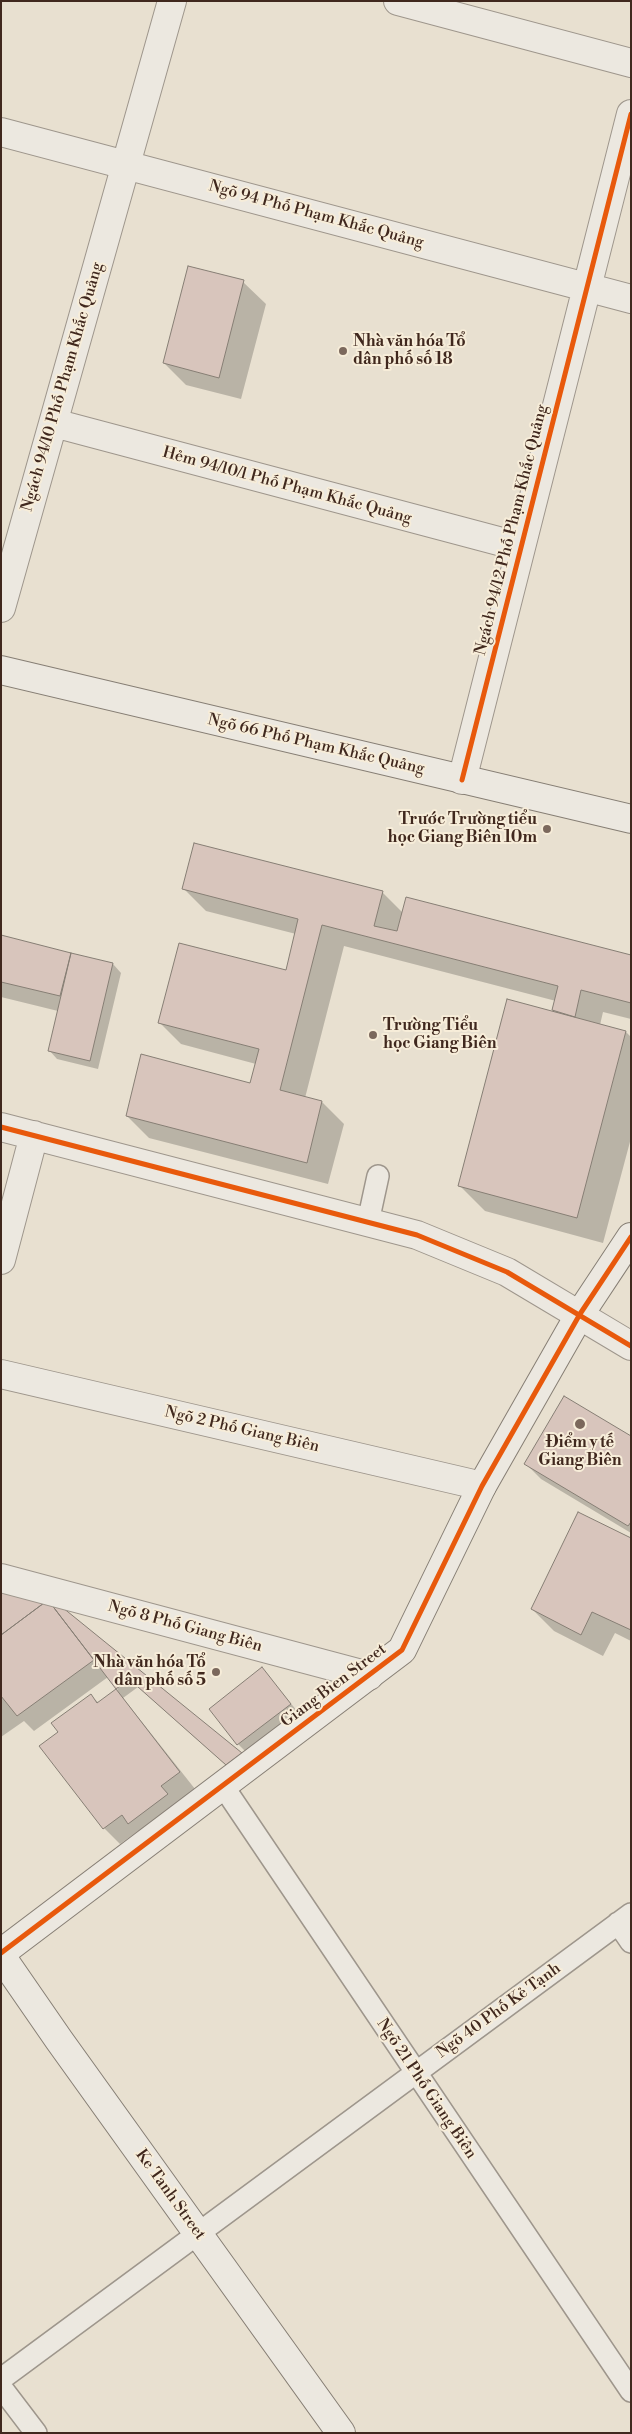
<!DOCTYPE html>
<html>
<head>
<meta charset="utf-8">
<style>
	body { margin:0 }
	#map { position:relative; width:632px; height:2434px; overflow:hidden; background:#e8e0d0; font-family:"Libre Bodoni",serif }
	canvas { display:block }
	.frame { position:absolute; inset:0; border:2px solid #40281e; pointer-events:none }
</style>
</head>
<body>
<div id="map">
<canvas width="632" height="2434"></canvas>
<div class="frame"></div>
</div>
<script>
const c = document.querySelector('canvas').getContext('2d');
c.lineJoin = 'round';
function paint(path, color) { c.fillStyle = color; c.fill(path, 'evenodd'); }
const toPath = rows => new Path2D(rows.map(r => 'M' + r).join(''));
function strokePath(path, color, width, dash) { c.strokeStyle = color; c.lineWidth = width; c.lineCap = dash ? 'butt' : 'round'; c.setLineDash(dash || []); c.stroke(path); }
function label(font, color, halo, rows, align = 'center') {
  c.font = font + ' "Libre Bodoni",serif'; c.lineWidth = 4; c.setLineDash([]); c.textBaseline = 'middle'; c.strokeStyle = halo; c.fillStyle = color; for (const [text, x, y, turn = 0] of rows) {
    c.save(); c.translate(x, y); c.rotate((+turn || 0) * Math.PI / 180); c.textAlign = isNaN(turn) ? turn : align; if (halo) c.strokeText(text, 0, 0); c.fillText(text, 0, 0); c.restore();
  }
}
paint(toPath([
	[243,282,266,304,241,399,186,385,164,363],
	[184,889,382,892,403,913,631,956,631,1019,603,1012,600,1025,626,1032,631,1037,631,1138,603,1243,485,1211,459,1185,557,1014,553,1010,556,1001,344,946,305,1098,322,1102,344,1124,328,1184,149,1138,127,1116,251,1084,256,1064,181,1044,159,1022,287,971,296,934,206,911],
	[1,937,113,964,121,973,98,1069,57,1059,49,1050,58,1011,1,997],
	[631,1438,631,1533,541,1479,525,1463],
	[631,1539,631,1641,615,1633,603,1656,554,1631,532,1609],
	[1,1591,56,1604,241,1754,235,1773,138,1687,123,1698,195,1789,177,1803,183,1811,145,1839,138,1831,120,1844,104,1828,60,1732,91,1696,99,1703,118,1689,108,1677,34,1731,24,1721,1,1737],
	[262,1669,298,1712,246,1752,238,1744]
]), '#0003');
const building = toPath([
	[188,266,244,280,219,378,163,363,188,266],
	[194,843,383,891,374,926,397,931,406,897,631,955,631,1003,581,990,575,1017,552,1010,558,986,322,925,280,1090,322,1101,307,1163,126,1116,141,1054,250,1083,259,1049,158,1023,179,943,286,970,298,919,182,889,194,843],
	[1,935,71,953,60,996,1,982,1,935],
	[71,953,113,963,90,1061,48,1051,71,953],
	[507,999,626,1031,577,1218,458,1186,507,999],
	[564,1396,631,1436,631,1522,628,1526,524,1464,564,1396],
	[578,1512,631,1538,631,1630,592,1612,581,1635,531,1609,578,1512],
	[1,1589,48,1600,1,1635,1,1589],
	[48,1600,94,1660,17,1716,1,1696,1,1635,48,1600],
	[48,1600,57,1603,242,1753,226,1765,129,1679,116,1689,48,1600],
	[262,1667,291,1704,237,1745,209,1709,262,1667],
	[116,1689,180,1772,161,1786,168,1794,128,1824,122,1815,103,1829,39,1746,58,1732,51,1723,91,1694,97,1703,116,1689]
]);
paint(building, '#d8c5bc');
strokePath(building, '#867e74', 1);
const lane = toPath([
	[368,1222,378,1176],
	[223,1786,631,2391],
	[618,1923,631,1942],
	[1,2379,631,1914],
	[1,2387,36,2433]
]);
const street = toPath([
	[398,1,631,63],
	[1,132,631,299],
	[54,423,521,547],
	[1,608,172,1],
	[462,780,631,114],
	[1,1127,417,1235,507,1272,631,1346],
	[1,1260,34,1135],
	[1,1374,482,1486],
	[1,1578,369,1676]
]);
const secondary = toPath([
	[1,670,631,819],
	[1,1953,402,1650,482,1486,580,1314,631,1237],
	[1,1956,59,2040,341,2433]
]);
strokePath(lane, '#9e968c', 24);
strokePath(street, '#9e968c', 30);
strokePath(secondary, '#867e74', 30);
strokePath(lane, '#ece8e0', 21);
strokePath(street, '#ece8e0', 28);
strokePath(secondary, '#ece8e0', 28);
strokePath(toPath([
	[462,780,631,114],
	[1,1127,417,1235,507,1272,631,1346],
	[1,1953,402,1650,482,1486,580,1314,631,1237]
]), '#e8590c', 5);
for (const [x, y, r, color] of [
	[343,351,5,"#7b685c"],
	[547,829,5,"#7b685c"],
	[373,1035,5,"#7b685c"],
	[580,1424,6,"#7b685c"],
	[216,1672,5,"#7b685c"]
]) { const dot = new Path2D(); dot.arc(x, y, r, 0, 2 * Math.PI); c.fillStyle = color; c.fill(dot); strokePath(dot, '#f7edd9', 2); }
label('16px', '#40281e', '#f7edd9', [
	["Ngõ 94 Phố Phạm Khắc Quảng",316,215,15],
	["Ngách 94/10 Phố Phạm Khắc Quảng",63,387,-74],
	["Hẻm 94/10/1 Phố Phạm Khắc Quảng",287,486,15],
	["Ngách 94/12 Phố Phạm Khắc Quảng",512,530,-76],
	["Ngõ 66 Phố Phạm Khắc Quảng",316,745,13],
	["Ngõ 2 Phố Giang Biên",242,1430,13],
	["Ngõ 8 Phố Giang Biên",185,1627,15],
	["Giang Bien Street",334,1686,-37],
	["Ngõ 40 Phố Kẻ Tạnh",499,2011,-36],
	["Ngõ 21 Phố Giang Biên",426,2089,56],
	["Ke Tanh Street",170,2195,54]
]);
label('bold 16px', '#40281e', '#f7edd9', [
	["Nhà văn hóa Tổ",353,342],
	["dân phố số 18",353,360],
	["Trước Trường tiểu",537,820,"right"],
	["học Giang Biên 10m",537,838,"right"],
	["Trường Tiểu",383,1026],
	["học Giang Biên",383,1044],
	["Điểm y tế",580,1443,"center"],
	["Giang Biên",580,1461,"center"],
	["Nhà văn hóa Tổ",206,1663,"right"],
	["dân phố số 5",206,1681,"right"]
], 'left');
</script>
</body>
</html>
